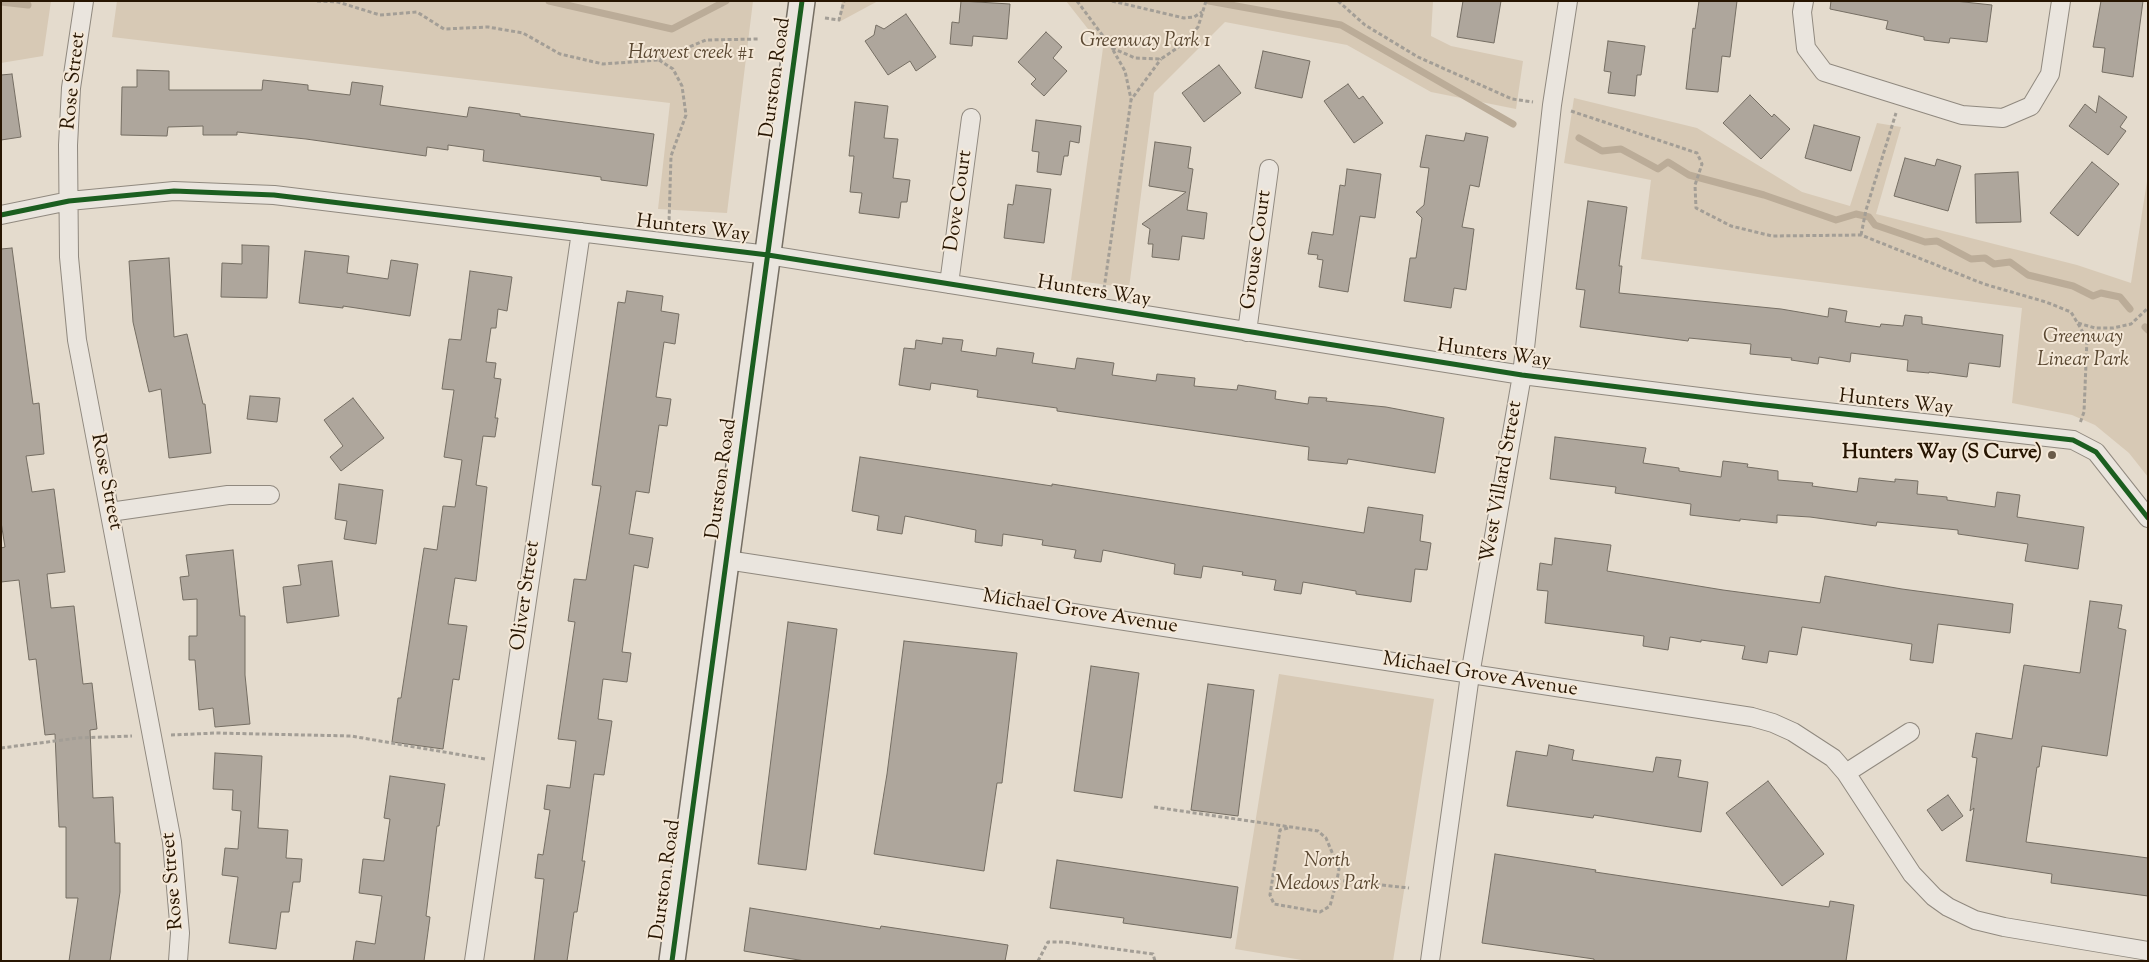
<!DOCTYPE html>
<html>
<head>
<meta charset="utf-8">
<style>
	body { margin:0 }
	#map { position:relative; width:2149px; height:962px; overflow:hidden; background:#e4dbcd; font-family:"Sorts Mill Goudy",serif }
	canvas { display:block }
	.frame { position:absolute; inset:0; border:2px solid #271501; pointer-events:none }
</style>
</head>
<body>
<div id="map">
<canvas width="2149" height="962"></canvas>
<div class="frame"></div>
</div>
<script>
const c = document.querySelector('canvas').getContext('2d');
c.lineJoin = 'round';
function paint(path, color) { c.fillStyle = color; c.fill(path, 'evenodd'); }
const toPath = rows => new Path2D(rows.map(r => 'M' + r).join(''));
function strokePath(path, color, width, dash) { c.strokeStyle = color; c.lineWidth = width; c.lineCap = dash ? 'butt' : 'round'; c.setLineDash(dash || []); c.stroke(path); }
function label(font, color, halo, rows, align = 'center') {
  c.font = font + ' "Sorts Mill Goudy",serif'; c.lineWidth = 4; c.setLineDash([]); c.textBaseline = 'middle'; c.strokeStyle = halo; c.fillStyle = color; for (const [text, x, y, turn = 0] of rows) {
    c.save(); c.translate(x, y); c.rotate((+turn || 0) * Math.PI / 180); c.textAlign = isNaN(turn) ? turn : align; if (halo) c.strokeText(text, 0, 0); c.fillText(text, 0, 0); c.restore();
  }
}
paint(toPath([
	[1,1,51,1,43,56,1,63],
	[117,1,753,1,727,213,658,209,670,103,112,37],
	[842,1,878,1,839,22],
	[1066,1,1433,1,1431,36,1451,46,1523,61,1516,109,1431,92,1347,45,1225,22,1154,93,1129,288,1071,280,1103,48],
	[1574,98,1697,128,1802,192,1850,206,1877,123,1901,127,1876,214,2077,265,2131,283,2148,175,2148,477,2129,453,2095,425,2072,415,2012,403,2022,308,1641,259,1651,180,1564,163],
	[1279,674,1434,699,1393,961,1308,961,1235,949]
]), '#d7c9b5');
strokePath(toPath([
	[549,1,672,29,726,1],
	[1209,1,1341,25,1513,124],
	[1,2,28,5],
	[1579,138,1602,151,1621,149,1658,169,1668,162,1689,175,1764,195,1836,220,1856,214,1869,217,1875,225,1925,242,1937,241,1971,259,1985,258,1994,264,2010,262,2028,275,2073,286,2093,296,2101,293,2120,297,2130,309],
	[2145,327,2148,330]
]), '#bbac98', 7);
const building = toPath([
	[961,1,1010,4,1007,39,973,36,972,46,950,44,952,22,959,23,961,1],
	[1463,1,1501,1,1494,43,1457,37,1463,1],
	[1699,1,1737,1,1730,57,1722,56,1718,92,1686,89,1693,28,1695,29,1699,1],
	[1831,1,1955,1,1992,5,1987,42,1950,38,1949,43,1924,40,1924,37,1886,29,1888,21,1830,9,1831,1],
	[2101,1,2143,1,2133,77,2102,72,2105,48,2093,47,2101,1],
	[906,14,936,57,916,71,910,61,888,75,865,41,874,35,876,25,884,29,906,14],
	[1046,32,1062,47,1053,58,1067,71,1044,96,1031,84,1036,79,1018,62,1046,32],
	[1608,41,1645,46,1641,75,1637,75,1635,96,1608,93,1611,72,1604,71,1608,41],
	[1263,51,1310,61,1302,98,1255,88,1263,51],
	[1219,65,1241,93,1204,122,1182,93,1219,65],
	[137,70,169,71,169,90,262,90,263,80,308,85,308,90,350,95,352,82,383,86,380,105,467,117,469,107,520,114,520,116,654,134,647,186,601,180,601,177,483,161,484,150,448,145,448,150,427,147,426,156,306,139,237,132,237,135,203,135,203,126,168,127,167,136,121,135,122,87,137,87,137,70],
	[12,74,21,137,1,140,1,75,12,74],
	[1348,84,1359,99,1363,96,1383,123,1354,143,1324,101,1348,84],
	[1750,95,1772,117,1774,114,1790,129,1761,159,1723,123,1750,95],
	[2099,96,2127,117,2120,127,2126,131,2108,155,2069,126,2085,104,2096,113,2099,96],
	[855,102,888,106,884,138,898,139,893,178,910,180,907,202,901,202,899,218,859,213,862,193,850,192,854,156,849,156,855,102],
	[1036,120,1081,126,1079,143,1070,141,1068,156,1064,156,1061,175,1037,172,1039,152,1032,151,1036,120],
	[1814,125,1860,137,1851,171,1805,158,1814,125],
	[1466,133,1488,137,1479,187,1470,185,1462,227,1474,229,1466,290,1454,288,1451,308,1404,301,1410,258,1416,258,1422,218,1416,212,1424,205,1429,168,1420,167,1426,135,1464,141,1466,133],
	[1155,142,1191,147,1188,168,1193,169,1187,210,1207,213,1204,239,1182,236,1179,260,1152,257,1153,244,1148,244,1150,229,1142,224,1186,192,1149,186,1155,142],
	[1905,158,1935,166,1937,159,1961,166,1948,211,1894,196,1905,158],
	[2092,162,2119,184,2078,236,2050,213,2092,162],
	[1347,169,1381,174,1375,218,1360,216,1348,292,1319,287,1323,260,1317,259,1318,255,1308,254,1312,232,1333,235,1340,185,1345,186,1347,169],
	[2018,172,2021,222,1976,223,1975,174,2018,172],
	[1016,185,1051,189,1044,243,1004,238,1008,204,1013,205,1016,185],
	[1588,201,1627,207,1619,266,1622,266,1619,293,1781,309,1828,317,1829,308,1847,311,1845,322,1880,327,1881,324,1903,326,1905,315,1922,317,1922,324,2003,335,2000,367,1969,363,1967,377,1929,372,1929,373,1907,371,1908,360,1851,353,1850,362,1819,357,1818,364,1791,360,1792,358,1750,354,1751,344,1689,338,1688,341,1580,327,1585,290,1576,289,1588,201],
	[242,245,269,246,267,298,221,297,222,263,242,264,242,245],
	[12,248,33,404,39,403,44,454,26,456,32,492,54,489,65,572,47,574,51,608,74,606,83,684,92,683,97,729,90,730,93,798,113,797,115,843,120,843,120,892,110,961,69,961,78,898,66,898,66,827,59,827,55,734,45,735,36,659,29,660,19,580,1,582,1,548,5,547,1,522,1,249,12,248],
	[305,251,349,256,347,273,388,279,391,260,418,264,410,316,343,306,343,308,299,303,305,251],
	[169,258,174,337,187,334,203,404,205,404,211,453,169,458,161,389,149,392,133,322,129,261,169,258],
	[470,271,512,277,507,311,498,309,496,328,491,328,486,362,496,363,494,378,501,379,495,418,498,418,495,437,483,436,476,485,487,487,476,581,455,578,448,624,467,626,459,680,453,679,443,749,392,742,398,698,401,698,424,548,437,550,443,506,455,507,462,460,444,457,454,390,442,389,449,339,461,340,470,271],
	[627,291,663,296,661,311,679,314,675,344,664,342,656,397,671,399,667,426,659,425,649,493,636,491,629,534,653,538,648,568,634,565,622,652,631,653,627,682,603,679,598,719,612,721,604,775,594,774,582,861,585,861,577,912,574,912,567,961,534,961,544,879,535,878,538,854,543,855,550,810,544,809,547,785,570,788,576,741,558,739,575,622,568,621,574,579,586,580,601,486,592,485,618,302,625,303,627,291],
	[943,338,963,340,961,351,996,356,997,348,1034,353,1032,363,1075,369,1077,358,1114,363,1112,375,1156,381,1157,374,1195,378,1194,386,1237,390,1238,385,1276,391,1275,399,1308,404,1309,397,1327,398,1326,401,1386,407,1444,418,1435,473,1348,459,1347,464,1308,460,1309,447,1057,411,1057,408,977,397,978,390,931,383,930,390,899,385,904,348,915,349,916,340,942,344,943,338],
	[250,396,280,398,277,422,247,419,250,396],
	[353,398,384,438,341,471,330,457,343,446,324,420,353,398],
	[1555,437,1646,448,1643,463,1679,468,1679,471,1721,477,1723,461,1748,464,1747,467,1778,471,1778,480,1813,483,1812,486,1857,492,1859,478,1895,482,1895,479,1918,481,1917,494,1947,497,1947,500,1995,507,1997,492,2020,495,2017,517,2084,527,2078,569,2025,561,2028,544,1958,534,1958,530,1877,522,1876,526,1810,517,1777,515,1777,523,1740,519,1740,521,1690,515,1691,504,1615,493,1616,487,1550,479,1555,437],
	[860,457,1052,486,1052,484,1364,533,1368,507,1423,515,1420,541,1431,543,1427,570,1415,569,1411,602,1356,594,1356,591,1303,582,1301,594,1274,590,1276,580,1242,575,1243,572,1203,566,1201,578,1174,574,1175,564,1103,550,1101,562,1074,558,1076,550,1042,545,1043,540,1003,534,1002,546,975,542,976,530,905,516,902,534,877,530,879,516,852,511,860,457],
	[339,484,383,490,376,544,344,539,347,521,335,519,339,484],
	[1555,538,1611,545,1607,571,1723,590,1820,603,1825,576,1902,589,2013,604,2010,633,1938,624,1933,663,1910,660,1912,644,1802,627,1797,655,1769,651,1767,663,1742,659,1745,646,1701,640,1701,642,1670,637,1668,650,1643,646,1644,636,1545,623,1548,591,1537,590,1540,563,1552,565,1555,538],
	[233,550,240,616,245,616,245,675,250,724,215,727,213,708,199,710,195,660,189,660,189,636,197,636,197,599,183,600,180,577,189,576,186,555,233,550],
	[332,561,339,616,287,623,283,587,301,585,298,565,332,561],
	[2090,601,2122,605,2118,628,2126,630,2107,756,2042,746,2039,767,2037,767,2026,842,2148,858,2148,896,2051,883,2052,874,1966,861,1974,808,1970,811,1977,758,1972,757,1976,733,2012,739,2024,665,2080,673,2090,601],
	[788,622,837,629,806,870,758,864,788,622],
	[904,641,1017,653,1002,783,997,783,984,871,874,854,887,774,904,641],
	[1091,666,1139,673,1122,798,1074,791,1091,666],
	[1208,684,1254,690,1238,816,1191,810,1208,684],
	[1549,745,1574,750,1572,760,1653,772,1656,757,1681,760,1678,777,1708,782,1701,832,1594,815,1593,818,1507,806,1516,751,1547,756,1549,745],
	[215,753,262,756,258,828,288,830,286,858,302,859,300,882,293,882,289,912,281,912,276,949,229,943,238,877,222,875,225,848,238,849,241,811,232,810,233,790,213,789,215,753],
	[390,776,445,784,439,826,437,826,426,916,430,917,424,961,353,961,356,941,375,944,382,896,359,893,363,859,384,861,390,819,384,818,390,776],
	[1768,781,1824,854,1782,886,1726,813,1768,781],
	[1948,795,1963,816,1942,831,1927,810,1948,795],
	[1495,854,1596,870,1595,872,1829,907,1830,901,1854,905,1846,961,1594,961,1594,959,1482,943,1495,854],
	[1057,860,1238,887,1231,938,1123,923,1124,918,1050,908,1057,860],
	[750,908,880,929,881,926,1008,945,1005,961,805,961,744,951,750,908]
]);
paint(building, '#aea69c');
strokePath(building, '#756e63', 1);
const minor = toPath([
	[84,1,71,88,68,145,69,257,77,340,172,842,180,933,178,961],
	[1804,1,1802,12,1806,48,1824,72,1962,115,2003,118,2031,106,2050,74,2061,1],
	[1,215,69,201,174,191,274,195,768,255,1522,375,1756,404,2073,440,2096,452,2148,518],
	[949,284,971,118],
	[1247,332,1269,169],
	[110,512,228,495,270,495],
	[727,560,1752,717,1773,723,1793,732,1833,758,1846,773,1912,874,1934,897,1948,907,1975,920,2004,927,2148,951],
	[1846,773,1910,732],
	[474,961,581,232],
	[1430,961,1470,675,1522,375,1552,105,1568,1]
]);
const secondary = toPath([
	[672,961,802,1]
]);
strokePath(minor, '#90897f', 20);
strokePath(secondary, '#756e63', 28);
strokePath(toPath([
	[317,1,338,2,380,15,417,12,444,29,488,27,523,33,560,54,603,64,658,60,706,40,759,39],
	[1077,1,1112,48,1135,58,1161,59,1183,44,1198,27,1206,1],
	[1112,1,1184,18,1194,17,1202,12],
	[1338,1,1365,25,1418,57,1512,99,1533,102],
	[825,18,839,20,844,1],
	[1113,50,1125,71,1131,99],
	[659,60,673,69,682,86,686,115,671,156,669,223],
	[1571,111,1697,153,1702,164,1695,185,1696,208,1731,226,1772,236,1861,235,1984,284,2046,302,2071,312,2087,339,2084,412,2080,423],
	[1861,235,1866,210,1896,113],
	[1104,289,1131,100,1161,59],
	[2078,323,2095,328,2113,328,2131,324,2148,308],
	[171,735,216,733,351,736,485,759],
	[1,748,78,738,132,736],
	[1154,807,1318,831,1326,838,1339,869,1337,880,1409,888],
	[1288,828,1280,830,1270,895,1274,904,1320,912,1330,906,1337,880],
	[1038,961,1048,942,1064,942,1153,954,1155,961]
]), '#a39e96', 3, [4, 2.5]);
strokePath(minor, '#eae5de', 18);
strokePath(secondary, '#eae5de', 25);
strokePath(toPath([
	[1,215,69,201,174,191,274,195,768,255,1522,375,1756,404,2073,440,2096,452,2148,518],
	[672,961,802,1]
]), '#1b5e20', 5);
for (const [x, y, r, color] of [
	[2052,455,5,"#695a48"]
]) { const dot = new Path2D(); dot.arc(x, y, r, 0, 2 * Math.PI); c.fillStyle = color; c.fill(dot); strokePath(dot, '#f4e8d8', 2); }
label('italic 20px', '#594731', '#f4e8d8', [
	["Greenway Park 1",1145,43],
	["Harvest creek #1",691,55],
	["Greenway",2083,339],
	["Linear Park",2083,362],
	["North",1327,863],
	["Medows Park",1327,886]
]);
label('20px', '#271501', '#f4e8d8', [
	["Durston Road",777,78,-82],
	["Rose Street",75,81,-84],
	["Dove Court",960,201,-82],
	["Hunters Way",693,230,7],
	["Grouse Court",1258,250,-82],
	["Hunters Way",1094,293,9],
	["Hunters Way",1494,355,8],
	["Hunters Way",1896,404,6],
	["Durston Road",723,479,-82],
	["Rose Street",105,482,79],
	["West Villard Street",1503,482,-80],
	["Oliver Street",527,596,-82],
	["Michael Grove Avenue",1080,613,9],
	["Michael Grove Avenue",1480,676,9],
	["Durston Road",667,880,-82],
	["Rose Street",174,881,-95]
]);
label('bold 20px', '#271501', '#f4e8d8', [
	["Hunters Way (S Curve)",2042,455]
], 'right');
</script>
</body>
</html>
